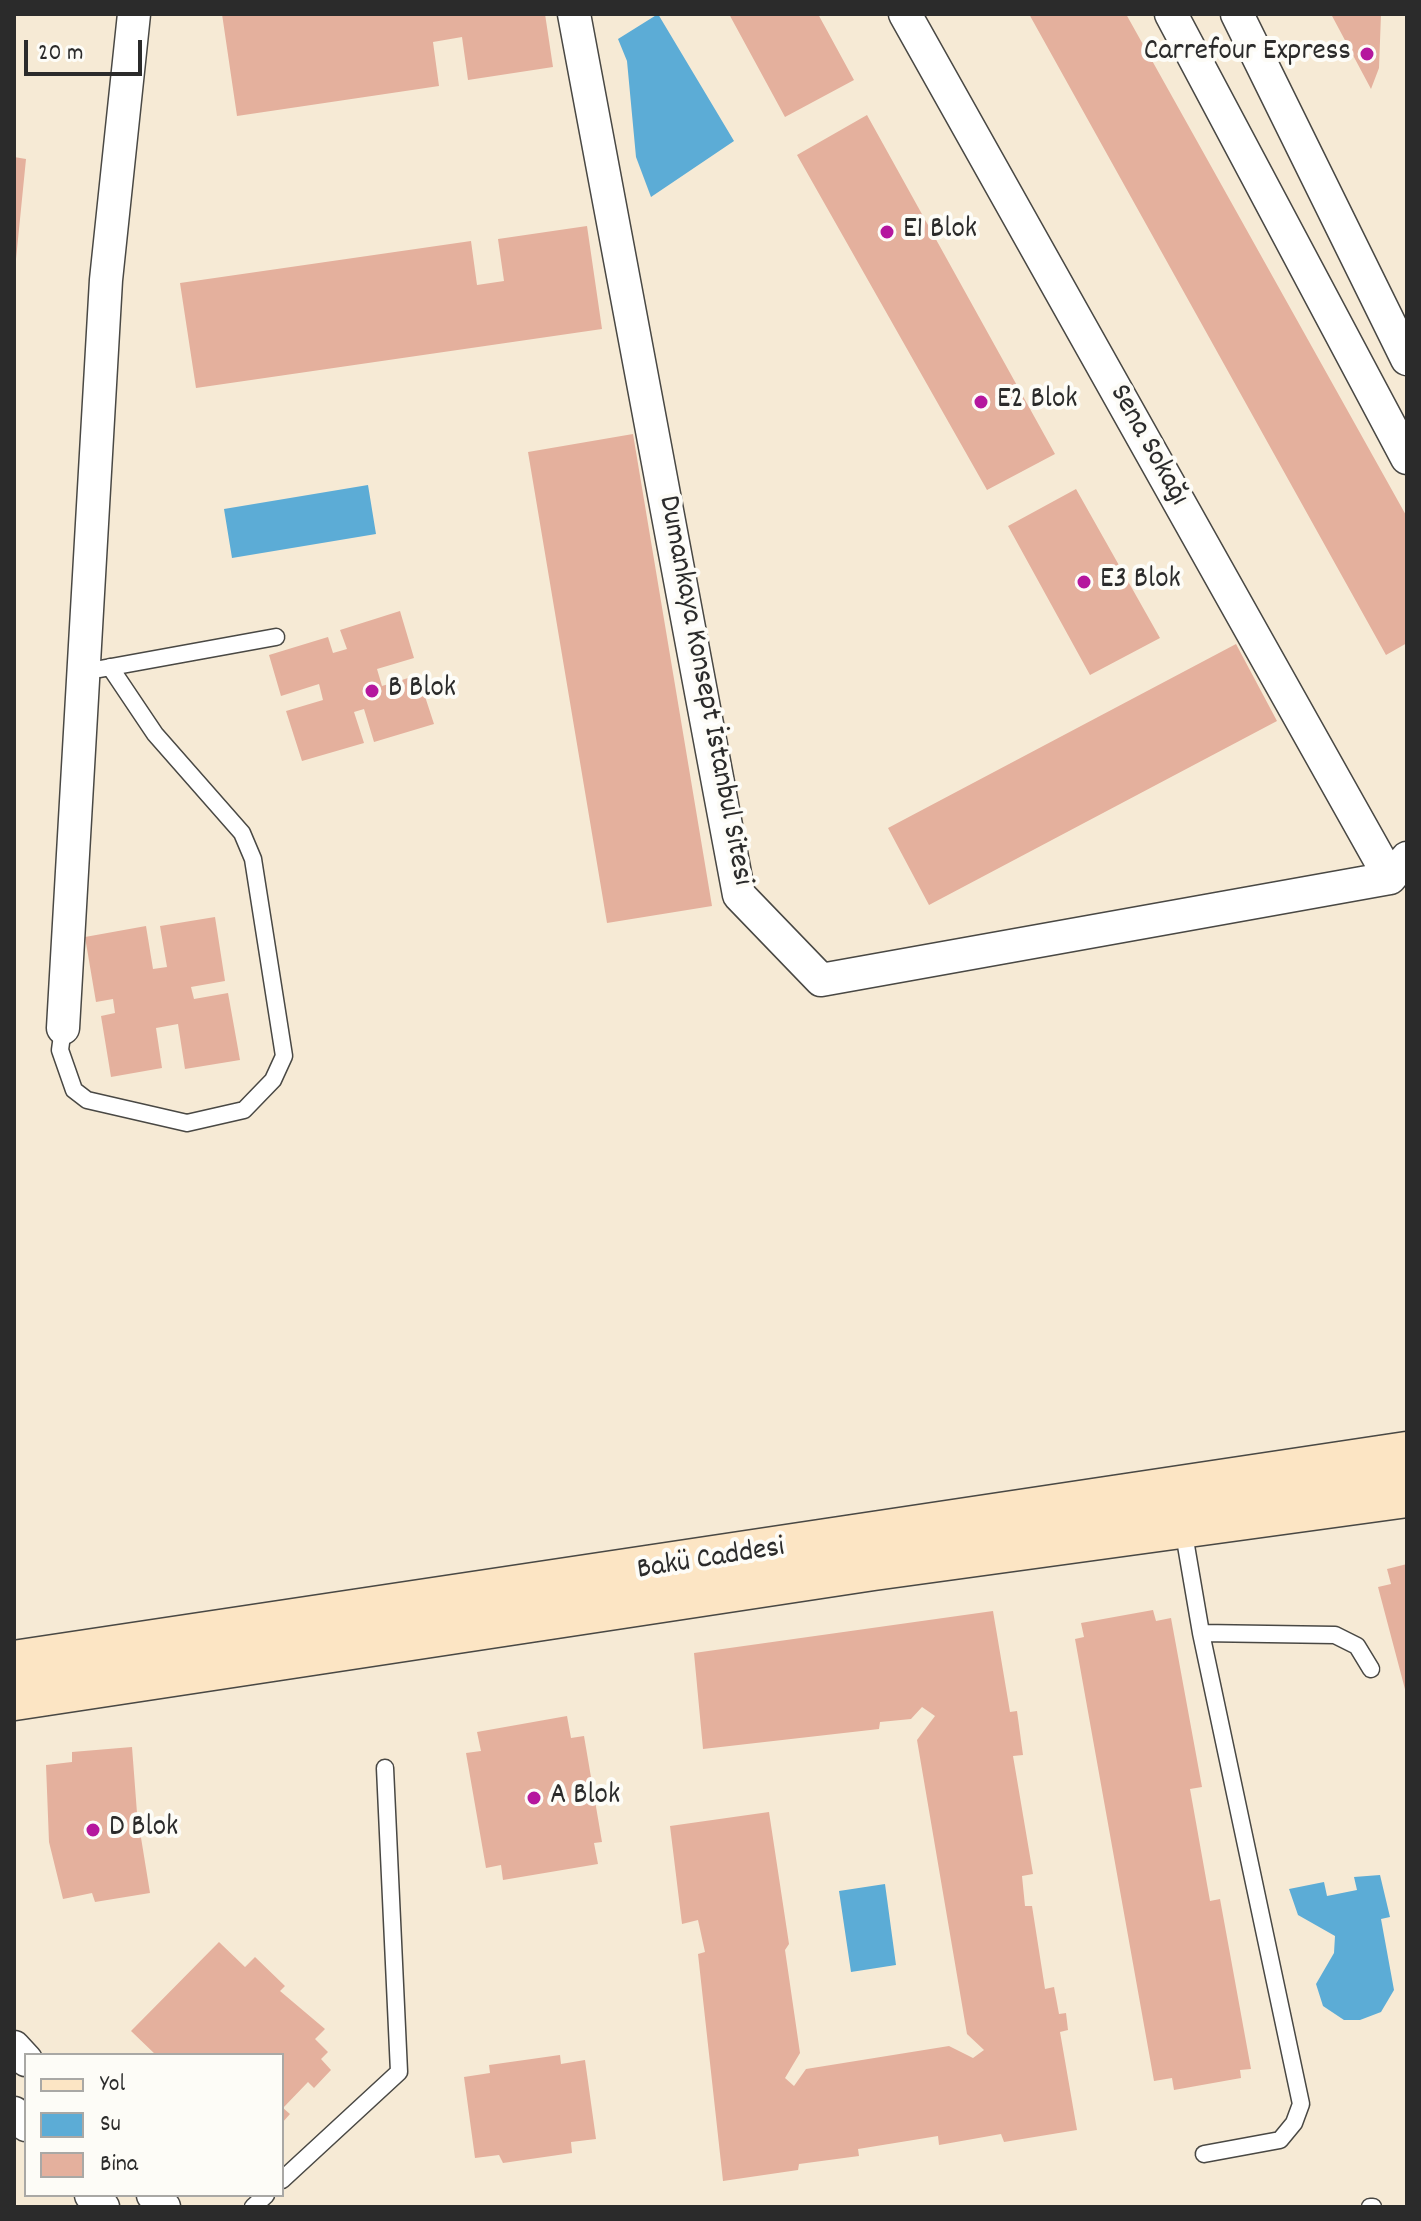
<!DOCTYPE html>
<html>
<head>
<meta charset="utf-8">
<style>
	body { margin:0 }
	#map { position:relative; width:1421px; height:2221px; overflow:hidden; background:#f6ead5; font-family:Dekko,sans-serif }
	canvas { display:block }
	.frame { position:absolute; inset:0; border:16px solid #2b2b2b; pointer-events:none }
	.legend { position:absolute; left:24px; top:2053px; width:260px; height:144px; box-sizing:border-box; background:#fdfcf7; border:2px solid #a9a8a5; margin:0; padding:10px 14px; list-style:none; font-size:24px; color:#2b2b2b }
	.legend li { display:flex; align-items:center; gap:16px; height:40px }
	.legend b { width:40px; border:2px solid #a9a8a5 }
	.scale { position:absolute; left:24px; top:40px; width:118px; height:36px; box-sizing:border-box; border:4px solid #2b2b2b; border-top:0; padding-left:10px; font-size:24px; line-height:28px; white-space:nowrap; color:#2b2b2b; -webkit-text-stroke:6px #fdfcf7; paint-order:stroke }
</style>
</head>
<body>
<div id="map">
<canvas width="1421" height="2221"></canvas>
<div class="frame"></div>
<ul class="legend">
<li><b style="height:10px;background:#fce5c4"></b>Yol</li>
<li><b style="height:22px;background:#5cacd6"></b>Su</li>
<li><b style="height:22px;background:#e4b09d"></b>Bina</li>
</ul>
<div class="scale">20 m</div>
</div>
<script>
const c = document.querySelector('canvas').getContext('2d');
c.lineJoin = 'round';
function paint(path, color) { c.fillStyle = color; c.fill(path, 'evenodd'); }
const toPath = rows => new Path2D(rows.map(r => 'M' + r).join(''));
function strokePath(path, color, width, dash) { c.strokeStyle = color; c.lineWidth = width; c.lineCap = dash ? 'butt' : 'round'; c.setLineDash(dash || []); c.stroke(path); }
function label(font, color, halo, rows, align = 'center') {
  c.font = font + ' Dekko,sans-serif'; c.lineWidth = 8; c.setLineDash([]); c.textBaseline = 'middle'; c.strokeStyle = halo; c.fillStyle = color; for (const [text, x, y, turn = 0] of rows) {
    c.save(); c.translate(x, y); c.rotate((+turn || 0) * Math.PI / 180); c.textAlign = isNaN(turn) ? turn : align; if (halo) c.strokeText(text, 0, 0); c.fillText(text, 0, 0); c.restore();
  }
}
paint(toPath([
	[658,14,734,141,651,197,636,157,627,61,618,39],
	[368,485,376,534,232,558,224,509],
	[1380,1875,1390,1917,1381,1919,1394,1990,1381,2012,1360,2020,1344,2020,1323,2006,1316,1984,1334,1953,1335,1936,1298,1915,1289,1889,1324,1882,1327,1896,1357,1890,1354,1877],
	[885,1884,896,1965,851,1972,839,1891]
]), '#5cacd6');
paint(toPath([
	[222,14,545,14,553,67,468,80,462,37,433,42,439,86,237,116],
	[729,14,818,14,854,80,785,117],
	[1029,14,1126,14,1407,517,1407,643,1386,655],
	[1331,14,1381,14,1379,68,1371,89],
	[867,115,1055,454,987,490,797,155],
	[14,157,26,159,16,259,14,259],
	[587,226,602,329,196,388,180,283,471,241,477,285,504,281,498,239],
	[633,434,712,906,607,923,528,452],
	[1076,489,1160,638,1090,675,1008,526],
	[400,611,414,658,377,669,382,686,418,675,434,724,374,742,364,709,354,712,364,743,302,761,286,711,323,700,319,684,281,696,269,655,328,637,333,653,347,649,340,630],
	[1236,644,1277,721,929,905,888,828],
	[215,917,225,981,191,987,194,999,228,993,240,1060,185,1069,178,1024,156,1028,162,1068,111,1077,101,1016,115,1013,113,999,96,1002,85,937,146,926,153,969,167,967,160,926],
	[1407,1564,1407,1693,1406,1693,1378,1587,1391,1584,1387,1569],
	[1153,1610,1156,1621,1171,1618,1202,1787,1190,1789,1210,1901,1220,1899,1251,2069,1240,2070,1241,2078,1174,2090,1172,2078,1154,2081,1075,1639,1084,1637,1081,1623],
	[993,1611,1010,1712,1017,1711,1023,1755,1013,1756,1033,1874,1022,1876,1025,1906,1032,1906,1045,1989,1054,1987,1059,2014,1066,2013,1068,2030,1060,2032,1077,2130,1004,2142,1001,2134,939,2145,938,2136,858,2149,859,2156,799,2164,798,2170,723,2181,698,1954,705,1952,698,1920,682,1924,670,1826,769,1812,789,1944,785,1950,800,2053,785,2078,794,2086,806,2069,949,2046,973,2058,984,2050,967,2034,917,1740,935,1716,922,1707,911,1719,880,1722,879,1729,703,1749,694,1653],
	[567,1716,571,1738,584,1736,602,1842,594,1843,598,1864,503,1880,501,1865,486,1868,466,1753,481,1751,477,1732],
	[132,1747,137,1813,150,1893,95,1902,92,1893,63,1899,49,1842,46,1765,72,1762,72,1752],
	[219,1942,245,1967,255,1957,285,1986,280,1991,325,2029,315,2039,328,2052,321,2059,331,2070,314,2088,308,2082,283,2108,290,2114,282,2123,282,2055,156,2055,131,2031],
	[560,2055,561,2064,585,2060,596,2139,571,2142,572,2153,503,2163,499,2155,475,2158,464,2077,490,2073,489,2065]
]), '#e4b09d');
const service = toPath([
	[100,669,276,637],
	[63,1028,60,1050,74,1090,87,1100,187,1123,244,1110,273,1080,284,1056,253,859,242,833,155,734,110,667],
	[1183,1528,1201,1633,1301,2104,1294,2123,1280,2140,1204,2154],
	[1201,1633,1335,1635,1357,1646,1371,1669],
	[282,2180,399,2072,385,1768],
	[253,2207,266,2195],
	[1370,2207,1373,2207]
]);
const minor = toPath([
	[574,14,739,895,821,980,1390,878,1407,858],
	[905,14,1390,878],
	[1171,14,1407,458],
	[1237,14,1407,359],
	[63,1028,106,280,134,14],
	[14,2047,26,2060],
	[14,2113,26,2125],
	[91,2195,103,2207],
	[153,2195,164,2207]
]);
const secondary = toPath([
	[14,1663,1407,1454],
	[14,1698,873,1568,1407,1495]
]);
strokePath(service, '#494844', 19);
strokePath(minor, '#494844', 35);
strokePath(secondary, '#494844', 47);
strokePath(service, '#fff', 16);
strokePath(minor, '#fff', 32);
strokePath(secondary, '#fce5c4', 44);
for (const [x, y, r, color] of [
	[1367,54,8,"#b5179e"],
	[887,232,8,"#b5179e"],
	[981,402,8,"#b5179e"],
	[1084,582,8,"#b5179e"],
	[372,691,8,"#b5179e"],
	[534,1798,8,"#b5179e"],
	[93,1830,8,"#b5179e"]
]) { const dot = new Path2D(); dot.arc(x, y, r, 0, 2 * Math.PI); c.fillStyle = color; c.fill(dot); strokePath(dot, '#fdfcf7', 3); }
label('30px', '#2b2b2b', '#fdfcf7', [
	["Carrefour Express",1351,54,"right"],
	["E1 Blok",903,232],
	["E2 Blok",997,402],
	["E3 Blok",1100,582],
	["B Blok",388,691],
	["A Blok",550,1798],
	["D Blok",109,1830]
], 'left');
label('30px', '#2b2b2b', '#fdfcf7', [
	["Sena Sokağı",1147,446,61],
	["Dumankaya Konsept İstanbul Sitesi",703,691,79],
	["Bakü Caddesi",711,1561,-9]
]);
</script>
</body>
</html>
